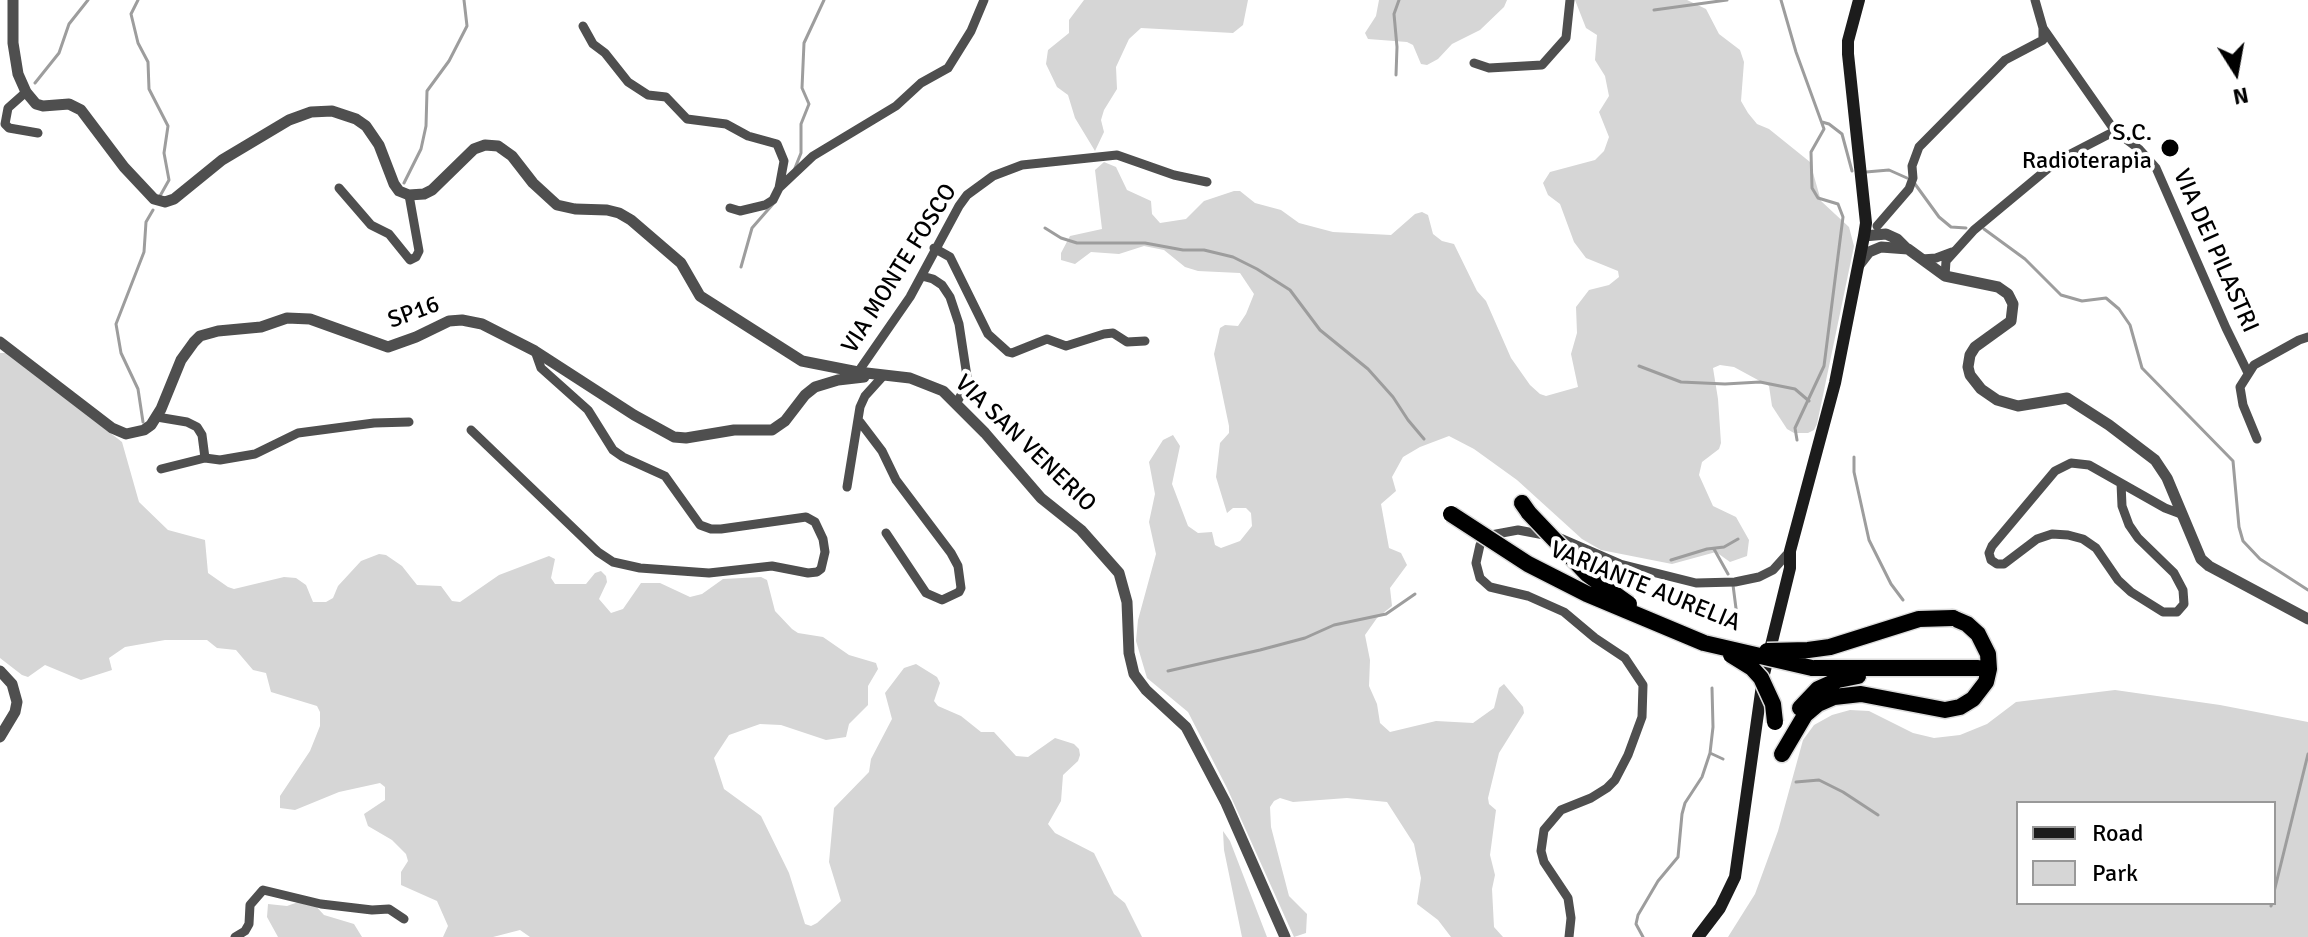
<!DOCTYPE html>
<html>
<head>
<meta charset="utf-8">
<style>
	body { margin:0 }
	#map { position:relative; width:2308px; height:937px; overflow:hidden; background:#fff; font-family:Signika,sans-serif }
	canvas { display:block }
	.legend { position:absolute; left:2016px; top:801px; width:260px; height:104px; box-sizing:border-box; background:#fff; border:2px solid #999; margin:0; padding:10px 14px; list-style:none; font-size:24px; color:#000 }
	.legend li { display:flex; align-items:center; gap:16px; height:40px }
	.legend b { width:40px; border:2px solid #999 }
	.north { position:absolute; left:2196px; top:32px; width:80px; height:80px; -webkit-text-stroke:6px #fff; paint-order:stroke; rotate:169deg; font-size:22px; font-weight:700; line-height:32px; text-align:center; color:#000 }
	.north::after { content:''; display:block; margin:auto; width:28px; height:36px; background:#000; clip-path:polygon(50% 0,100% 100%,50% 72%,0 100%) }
</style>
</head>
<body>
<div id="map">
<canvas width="2308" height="937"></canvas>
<ul class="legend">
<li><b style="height:10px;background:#1c1c1c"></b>Road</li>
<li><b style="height:22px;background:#d6d6d6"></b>Park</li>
</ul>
<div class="north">N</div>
</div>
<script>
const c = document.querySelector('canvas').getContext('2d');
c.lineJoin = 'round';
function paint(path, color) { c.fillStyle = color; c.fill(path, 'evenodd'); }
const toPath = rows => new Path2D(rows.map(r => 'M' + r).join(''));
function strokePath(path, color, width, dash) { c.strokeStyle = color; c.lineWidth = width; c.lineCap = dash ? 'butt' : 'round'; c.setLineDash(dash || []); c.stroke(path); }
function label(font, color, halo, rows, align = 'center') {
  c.font = font + ' Signika,sans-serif'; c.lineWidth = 8; c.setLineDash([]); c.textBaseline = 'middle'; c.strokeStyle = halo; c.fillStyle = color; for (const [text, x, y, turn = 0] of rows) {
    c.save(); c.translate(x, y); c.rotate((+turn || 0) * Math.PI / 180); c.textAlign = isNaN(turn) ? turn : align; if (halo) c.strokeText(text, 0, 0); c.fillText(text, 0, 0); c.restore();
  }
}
paint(toPath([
	[1084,0,1248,0,1243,25,1233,33,1141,28,1129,39,1116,67,1117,89,1104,110,1101,120,1104,132,1095,151,1075,118,1068,95,1057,87,1046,64,1048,50,1069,33,1069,20],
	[1379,0,1507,0,1504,7,1480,30,1452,44,1438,59,1427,65,1421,64,1413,45,1407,42,1368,39,1365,33,1376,16],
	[1575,0,1687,0,1706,9,1719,34,1740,50,1744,62,1741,101,1748,113,1757,124,1769,129,1810,162,1821,201,1849,227,1854,246,1817,424,1814,430,1808,433,1794,433,1787,429,1772,406,1769,386,1734,367,1720,365,1713,368,1718,399,1721,443,1719,449,1702,462,1699,475,1713,506,1736,517,1749,540,1747,556,1730,562,1716,552,1672,564,1601,550,1582,539,1517,480,1474,449,1449,436,1420,447,1403,457,1392,477,1396,491,1381,504,1389,548,1401,553,1407,565,1390,588,1392,606,1377,618,1365,635,1370,660,1369,686,1377,704,1380,723,1390,732,1436,721,1473,723,1494,708,1499,688,1504,684,1523,707,1524,713,1499,753,1488,798,1489,804,1496,810,1490,855,1495,875,1492,889,1494,927,1503,937,1451,937,1438,920,1417,904,1421,878,1414,844,1387,802,1347,798,1293,802,1280,798,1274,801,1270,807,1271,827,1289,896,1307,914,1306,933,1294,937,1227,788,1188,712,1147,678,1136,641,1138,620,1156,554,1149,522,1155,494,1149,462,1163,440,1173,435,1180,446,1172,484,1188,526,1198,533,1212,532,1215,545,1221,548,1240,541,1252,526,1251,513,1246,508,1233,508,1227,513,1216,477,1220,443,1229,433,1229,426,1214,354,1220,328,1225,325,1238,326,1246,314,1254,294,1240,273,1198,271,1185,267,1164,250,1144,246,1119,254,1091,252,1075,264,1061,260,1061,253,1070,236,1102,229,1095,170,1104,162,1116,167,1127,190,1151,201,1152,214,1160,223,1186,219,1204,201,1234,191,1240,191,1255,203,1281,210,1299,223,1333,232,1391,235,1415,214,1422,212,1428,215,1433,234,1442,241,1454,244,1477,291,1486,301,1511,358,1530,385,1540,394,1546,396,1578,387,1571,354,1577,333,1576,307,1589,290,1609,285,1619,277,1618,271,1586,258,1574,242,1560,204,1548,195,1543,183,1550,172,1595,160,1604,151,1609,137,1599,112,1609,96,1605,76,1595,60,1597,35,1586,28],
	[0,353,7,353,122,442,139,502,168,530,205,540,208,573,228,587,234,589,284,577,296,578,306,585,313,602,326,602,333,598,338,586,361,561,379,554,386,555,402,566,417,585,441,586,452,601,460,602,499,575,549,556,555,559,551,578,555,584,586,584,595,573,601,571,606,576,607,582,599,599,611,613,623,609,641,583,660,583,690,597,702,594,723,579,761,577,767,580,775,611,792,629,798,633,823,637,849,655,876,663,878,669,868,686,868,705,849,724,846,737,826,740,781,725,760,724,729,735,714,758,724,789,761,816,789,873,805,924,811,926,817,923,841,901,829,862,834,808,869,772,871,759,892,719,885,693,904,668,916,664,937,677,940,683,934,701,938,706,961,716,981,732,994,732,1016,756,1028,757,1055,738,1074,744,1079,749,1080,755,1078,761,1063,775,1061,801,1048,824,1055,833,1094,853,1114,894,1125,903,1142,937,530,937,520,930,493,937,443,937,448,926,437,901,401,885,401,872,408,861,406,854,392,840,368,826,364,814,385,800,385,787,380,783,339,792,295,810,280,808,280,796,310,751,320,726,320,712,317,706,271,692,266,673,253,670,236,650,217,648,207,640,165,640,125,647,109,658,112,670,81,680,45,665,28,677,22,675,0,658],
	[2115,690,2220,705,2308,722,2308,937,1728,937,1755,894,1778,831,1803,740,1814,725,1832,715,1850,710,1869,711,1913,733,1934,738,1960,735,1987,724,2016,702],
	[2018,803,2274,803,2274,903,2018,903],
	[1223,831,1230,841,1267,937,1242,937,1224,850],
	[301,901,313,903,324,915,354,924,362,937,278,937,267,917,268,904,287,906]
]), '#d6d6d6');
strokePath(toPath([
	[138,0,131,14,138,43,148,62,149,89,168,126,164,153,169,180,160,196],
	[1781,0,1796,52,1824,129,1811,152,1812,188,1818,198,1838,204,1843,217,1824,366,1795,428,1797,440],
	[1654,10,1727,0],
	[1396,75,1397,47,1394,14,1399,0],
	[35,83,59,53,69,24,88,0],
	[1822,122,1829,124,1842,134,1852,171],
	[795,168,801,153,801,124,809,104,802,88,804,43,824,0],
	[1866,172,1889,170,1907,178],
	[404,183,421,149,426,126,427,91,449,61,467,26,464,0],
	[1915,184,1939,217,1951,227,1966,228],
	[1045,228,1061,238,1077,243,1145,243,1183,250,1204,250,1233,257,1257,269,1290,290,1320,330,1368,369,1393,397,1408,420,1424,439],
	[1984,229,2025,259,2061,295,2082,301,2106,298,2119,309,2130,325,2142,368,2233,461,2239,527,2243,541,2260,559,2308,590],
	[741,267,752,228,773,204],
	[1639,366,1681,382,1725,384,1760,382,1795,389,1809,401],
	[143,422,138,389,121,353,116,324,144,252,146,222,153,210],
	[1854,457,1854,472,1869,540,1891,584,1903,600],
	[1714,549,1728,574],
	[1671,560,1707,549,1724,547,1738,539],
	[1733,585,1738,624],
	[1168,671,1260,650,1305,638,1334,625,1386,614,1415,594],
	[1710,753,1723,759],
	[1796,782,1819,780,1843,792,1878,815],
	[2274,892,2308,754],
	[2271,906,2272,903],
	[1643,937,1636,924,1638,915,1658,881,1678,857,1682,814,1685,803,1702,777,1710,753,1713,727,1712,688]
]), '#9d9d9d', 3);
const trunk = toPath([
	[1522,503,1529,513],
	[1812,668,1978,668],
	[1800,708,1818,689,1838,680,1858,676],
	[1782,754,1805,715,1818,704,1834,697,1861,694,1945,710,1960,707,1973,699,1986,682,1989,669,1988,654,1978,634,1967,624,1953,618]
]);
strokePath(trunk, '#dbdbdb', 19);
strokePath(toPath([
	[2035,0,2043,28,2115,131,2139,149,2156,168,2226,328,2248,373],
	[583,26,593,44,605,53,628,82,648,95,666,97,687,119,726,124,748,136,777,144,784,161,779,188],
	[1474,63,1489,68,1542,65,1566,38,1570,0],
	[26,92,8,108,5,124,9,128,38,133],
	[339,188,371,225,389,234,410,260,416,257,419,251,409,195],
	[730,208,740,211,765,205,773,200,779,188,813,156,896,106,921,83,948,68,971,31,984,0],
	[1877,226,1909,189,1913,178,1912,166,1919,147,2005,60,2043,40,2043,28],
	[934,248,950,257,988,334,1008,352,1012,353,1047,339,1066,346,1104,334,1113,333,1127,342,1145,341],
	[1922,259,1936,258,1952,252],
	[922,276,933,279,942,285,950,297,959,324,968,383,957,402],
	[1945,276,1946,261,1974,230,2057,161,2115,131],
	[858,372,910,297,959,206,967,195,993,176,1022,165,1117,155,1174,175,1207,182],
	[157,417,187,422,197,427,202,435,205,458,220,460,255,454,298,433,374,423,409,422],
	[860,422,882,451,896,480,951,553,958,566,961,588,959,592,942,600,926,593,886,533],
	[471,430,598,552,613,562,640,568,709,573,772,566,808,573,817,572,821,569,825,552,823,539,815,522,806,517,721,529,711,529,700,525,665,476,623,457,613,450,588,410,541,368,535,351],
	[2257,439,2243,405,2240,387,2254,365,2299,340,2308,337],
	[161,469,205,458],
	[2121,483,2122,506,2129,525,2138,538,2174,573,2183,590,2184,604,2177,612,2163,612,2131,592,2118,580,2096,548,2083,539,2068,535,2052,534,2037,539,2004,564,1997,564,1991,560,1989,553,1992,546,2055,471,2071,463,2089,465,2165,508,2181,514],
	[847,487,860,407,865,396,884,375],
	[235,937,245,931,249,924,250,905,263,890,321,904,372,910,389,909,404,919],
	[1569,937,1571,918,1568,898,1544,862,1541,851,1544,830,1561,810,1591,798,1607,788,1615,780,1628,755,1642,717,1643,685,1625,658,1595,638,1564,612,1528,596,1490,587,1480,578,1476,563,1480,545,1491,535,1518,530,1560,538,1620,564,1696,583,1735,582,1759,577,1773,570,1790,551]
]), '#4f4f4f', 9);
strokePath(toPath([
	[13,0,13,43,18,74,26,92,36,104,43,106,69,104,81,110,124,167,154,199,165,202,174,199,222,160,289,120,311,112,332,111,356,119,366,126,379,145,394,184,399,191,409,195,424,194,432,190,474,149,485,145,498,146,512,156,533,183,557,205,575,209,607,210,619,213,631,220,681,263,700,296,802,361,858,372,910,378,943,391,985,433,1041,498,1081,530,1119,573,1127,602,1129,653,1134,674,1146,690,1186,727,1226,803,1285,937],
	[1864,236,1886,234,1897,239,1907,249],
	[1859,265,1869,252,1881,247,1908,249,1945,276,1998,287,2008,294,2013,304,2011,321,1975,347,1970,355,1968,367,1970,375,1981,389,1997,400,2018,406,2067,398,2109,425,2155,460,2167,478,2201,559,2209,566,2308,619],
	[0,342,112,428,126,434,144,430,151,425,161,409,181,360,194,342,200,336,218,331,261,327,287,318,310,319,388,347,416,337,449,321,462,320,482,324,535,351,634,415,674,437,686,438,734,430,772,430,785,421,805,395,815,387,838,380,864,377],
	[0,671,12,684,17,702,15,712,0,737]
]), '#4f4f4f', 11);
strokePath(toPath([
	[1698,937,1720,908,1735,877,1763,678,1790,568,1790,551,1835,383,1864,236,1866,223,1848,54,1848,41,1859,0]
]), '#1c1c1c', 12);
strokePath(trunk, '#000', 16);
const trunkBridge = toPath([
	[1529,513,1587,574,1629,604],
	[1451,514,1528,564,1587,594,1704,643,1812,668],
	[1767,651,1808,650,1830,647,1919,619,1953,618],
	[1731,655,1752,668,1761,678,1773,704,1775,722]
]);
strokePath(trunkBridge, '#dbdbdb', 19, []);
strokePath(trunkBridge, '#000', 16);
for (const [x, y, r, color] of [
	[2170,148,10,"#000"]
]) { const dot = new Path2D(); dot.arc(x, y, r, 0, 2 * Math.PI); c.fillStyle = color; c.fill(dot); strokePath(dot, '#fff', 3); }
label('24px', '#000', '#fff', [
	["S.C.",2152,134],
	["Radioterapia",2152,162]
], 'right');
label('24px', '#000', '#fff', [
	["VIA DEI PILASTRI",2215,251,66],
	["VIA MONTE FOSCO",900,269,-58],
	["SP16",414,313,-20],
	["VIA SAN VENERIO",1025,444,44],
	["VARIANTE AURELIA",1645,587,22]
]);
</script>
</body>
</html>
